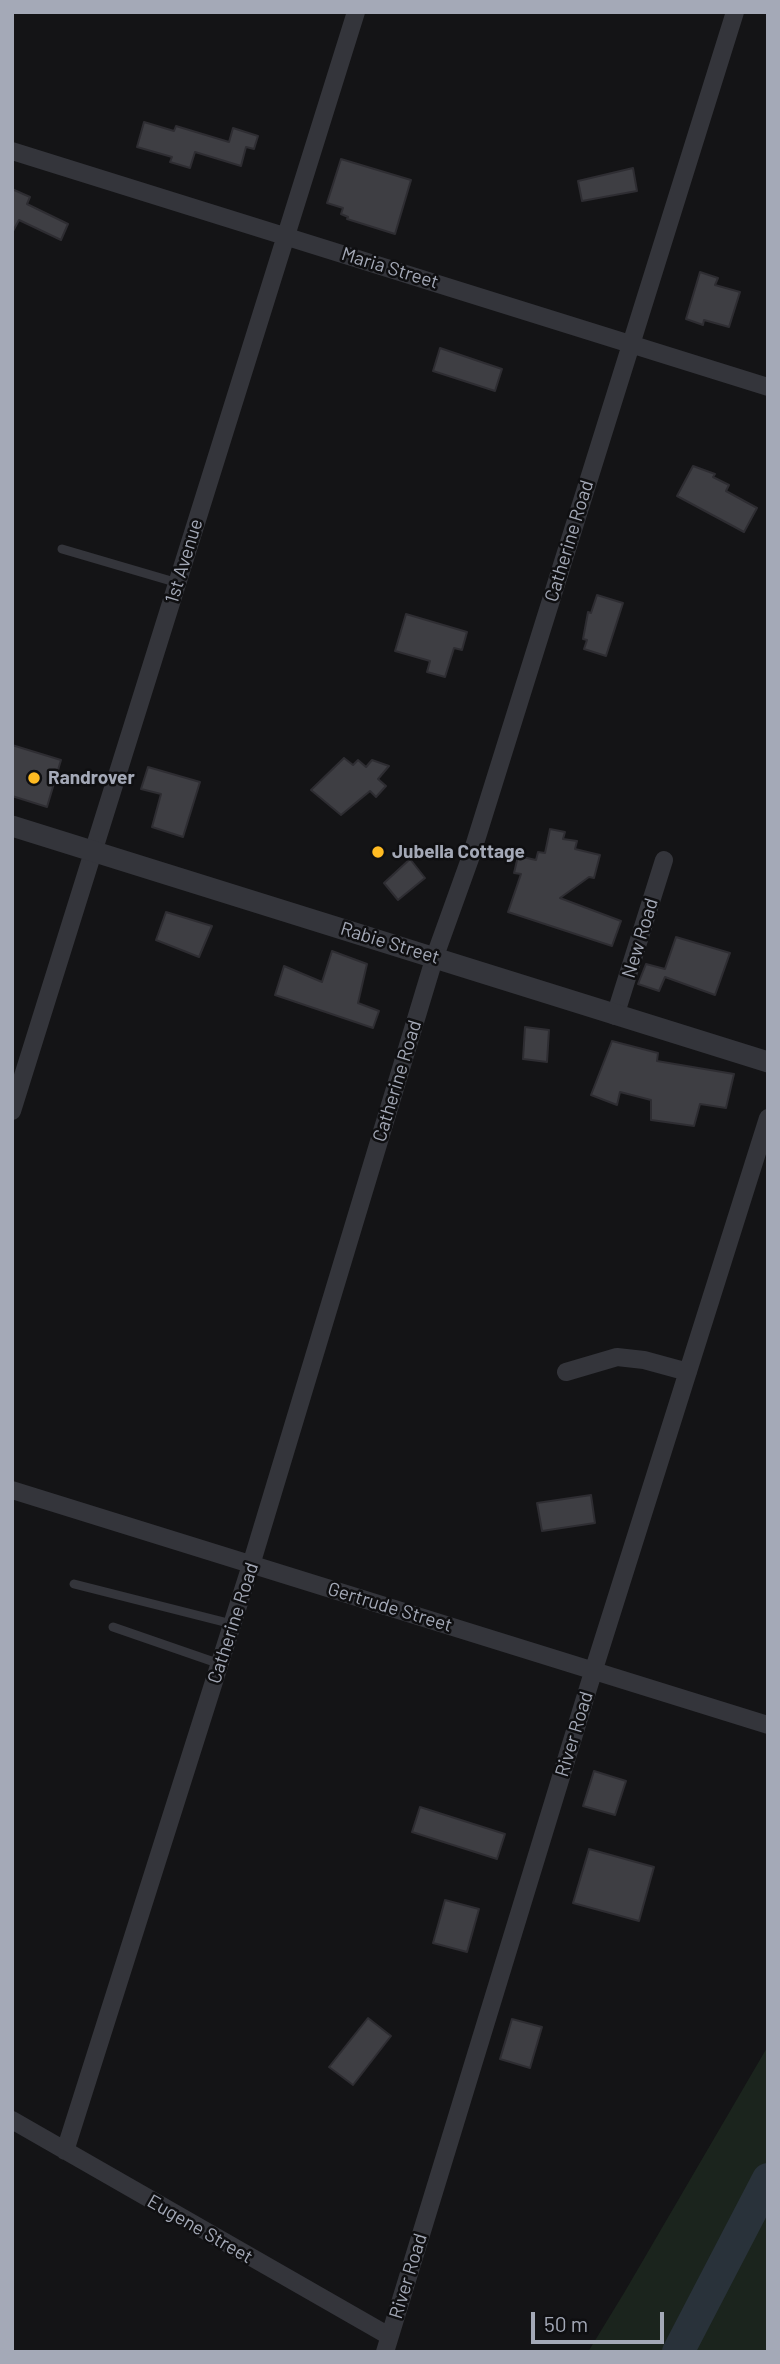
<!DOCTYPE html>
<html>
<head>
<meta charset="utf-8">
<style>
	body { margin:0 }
	#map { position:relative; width:780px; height:2364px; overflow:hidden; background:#141416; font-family:Barlow,sans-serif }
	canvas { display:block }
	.frame { position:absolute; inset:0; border:14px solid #a4a9b7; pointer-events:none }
	.scale { position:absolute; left:531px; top:2312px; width:133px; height:32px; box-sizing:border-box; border:4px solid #a4a9b7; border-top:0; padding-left:9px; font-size:21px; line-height:24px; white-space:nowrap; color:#a4a9b7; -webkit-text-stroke:5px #0f0f11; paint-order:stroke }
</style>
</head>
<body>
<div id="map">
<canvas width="780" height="2364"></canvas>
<div class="frame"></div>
<div class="scale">50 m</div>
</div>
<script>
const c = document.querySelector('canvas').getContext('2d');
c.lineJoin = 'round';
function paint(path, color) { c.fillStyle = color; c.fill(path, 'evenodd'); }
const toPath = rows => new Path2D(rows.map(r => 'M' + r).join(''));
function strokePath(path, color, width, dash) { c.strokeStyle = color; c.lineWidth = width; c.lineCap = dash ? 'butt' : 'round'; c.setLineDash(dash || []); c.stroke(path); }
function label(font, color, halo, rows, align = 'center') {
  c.font = font + ' Barlow,sans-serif'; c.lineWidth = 5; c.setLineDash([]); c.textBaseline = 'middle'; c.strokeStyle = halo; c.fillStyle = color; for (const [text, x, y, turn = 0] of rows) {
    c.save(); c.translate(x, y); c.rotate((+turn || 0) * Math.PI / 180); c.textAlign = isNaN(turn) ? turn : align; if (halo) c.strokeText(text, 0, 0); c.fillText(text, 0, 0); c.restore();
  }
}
paint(toPath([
	[768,2046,768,2352,588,2352,624,2293]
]), '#1b241d');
strokePath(toPath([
	[678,2352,768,2179]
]), '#29323a', 32);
const building = toPath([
	[144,122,174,131,176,126,229,142,233,128,258,136,254,149,246,147,241,166,195,152,190,168,170,162,172,157,137,147,144,122],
	[341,159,411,180,395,234,347,219,348,217,341,214,343,208,327,203,341,159],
	[633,168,637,191,582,201,578,181,633,168],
	[12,189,30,197,27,204,68,224,61,240,19,220,12,233,12,189],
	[700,272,718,278,715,285,740,292,729,327,704,320,703,325,686,319,700,272],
	[440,348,502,369,495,391,433,371,440,348],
	[693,466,715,474,713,477,729,485,726,491,757,508,744,532,677,496,693,466],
	[597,595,623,603,606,656,584,649,587,640,583,639,588,612,591,613,597,595],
	[406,614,467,632,462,650,454,648,445,677,427,672,430,661,395,651,406,614],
	[12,745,61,760,47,807,12,796,12,745],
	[344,758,353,765,358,760,366,767,372,760,389,766,378,779,386,786,376,797,370,791,341,815,311,790,344,758],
	[148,767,200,782,183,837,152,827,161,794,141,789,148,767],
	[550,829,565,832,563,839,577,841,575,849,600,855,594,878,589,877,560,898,621,921,612,946,508,912,521,874,514,873,518,856,536,860,538,852,545,853,550,829],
	[410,859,425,878,398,900,384,883,410,859],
	[166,912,212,926,199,957,156,940,166,912],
	[676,937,730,953,715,995,665,977,659,991,638,984,646,964,665,969,676,937],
	[332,951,367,964,358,1003,379,1011,373,1028,275,995,284,966,322,982,332,951],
	[525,1027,549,1030,547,1062,523,1059,525,1027],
	[612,1041,658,1053,657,1061,734,1074,726,1108,700,1104,694,1126,651,1120,651,1100,620,1092,617,1105,591,1095,612,1041],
	[591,1495,595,1523,542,1531,537,1503,591,1495],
	[594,1771,626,1781,615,1815,583,1806,594,1771],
	[420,1807,505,1834,497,1859,412,1832,420,1807],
	[589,1849,654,1867,639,1921,573,1903,589,1849],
	[445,1900,479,1909,467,1952,433,1943,445,1900],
	[368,2018,391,2036,353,2085,329,2067,368,2018],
	[512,2019,542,2027,530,2068,500,2059,512,2019]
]);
paint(building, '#3e3e43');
strokePath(building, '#2e2d32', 2);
strokePath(toPath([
	[62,549,178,583],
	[74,1584,232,1624],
	[113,1627,220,1664]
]), '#34353b', 9);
strokePath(toPath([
	[12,151,768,387],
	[615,1016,664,860],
	[12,1111,356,12],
	[566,1372,617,1357,644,1360,688,1372],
	[12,1490,768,1725],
	[12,2120,389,2336],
	[65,2151,251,1565,435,956,471,856,735,12],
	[385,2352,594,1669,768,1118]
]), '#34353b', 18);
strokePath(toPath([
	[12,826,768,1062]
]), '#34353b', 21);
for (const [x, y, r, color] of [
	[34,778,7,"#fb2"],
	[378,852,7,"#fb2"]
]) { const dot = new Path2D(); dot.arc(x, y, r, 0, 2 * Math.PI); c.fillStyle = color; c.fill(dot); strokePath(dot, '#0f0f11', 2.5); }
label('19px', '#a4a9b7', '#0f0f11', [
	["Maria Street",390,268,17],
	["Catherine Road",569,541,-73],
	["1st Avenue",184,561,-73],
	["New Road",640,938,-73],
	["Rabie Street",390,943,17],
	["Catherine Road",397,1081,-73],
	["Gertrude Street",390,1607,17],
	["Catherine Road",233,1623,-72],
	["River Road",574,1734,-73],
	["Eugene Street",200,2229,30],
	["River Road",408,2276,-73]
]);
label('bold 19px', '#a4a9b7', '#0f0f11', [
	["Randrover",48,778],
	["Jubella Cottage",392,852]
], 'left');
</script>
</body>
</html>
